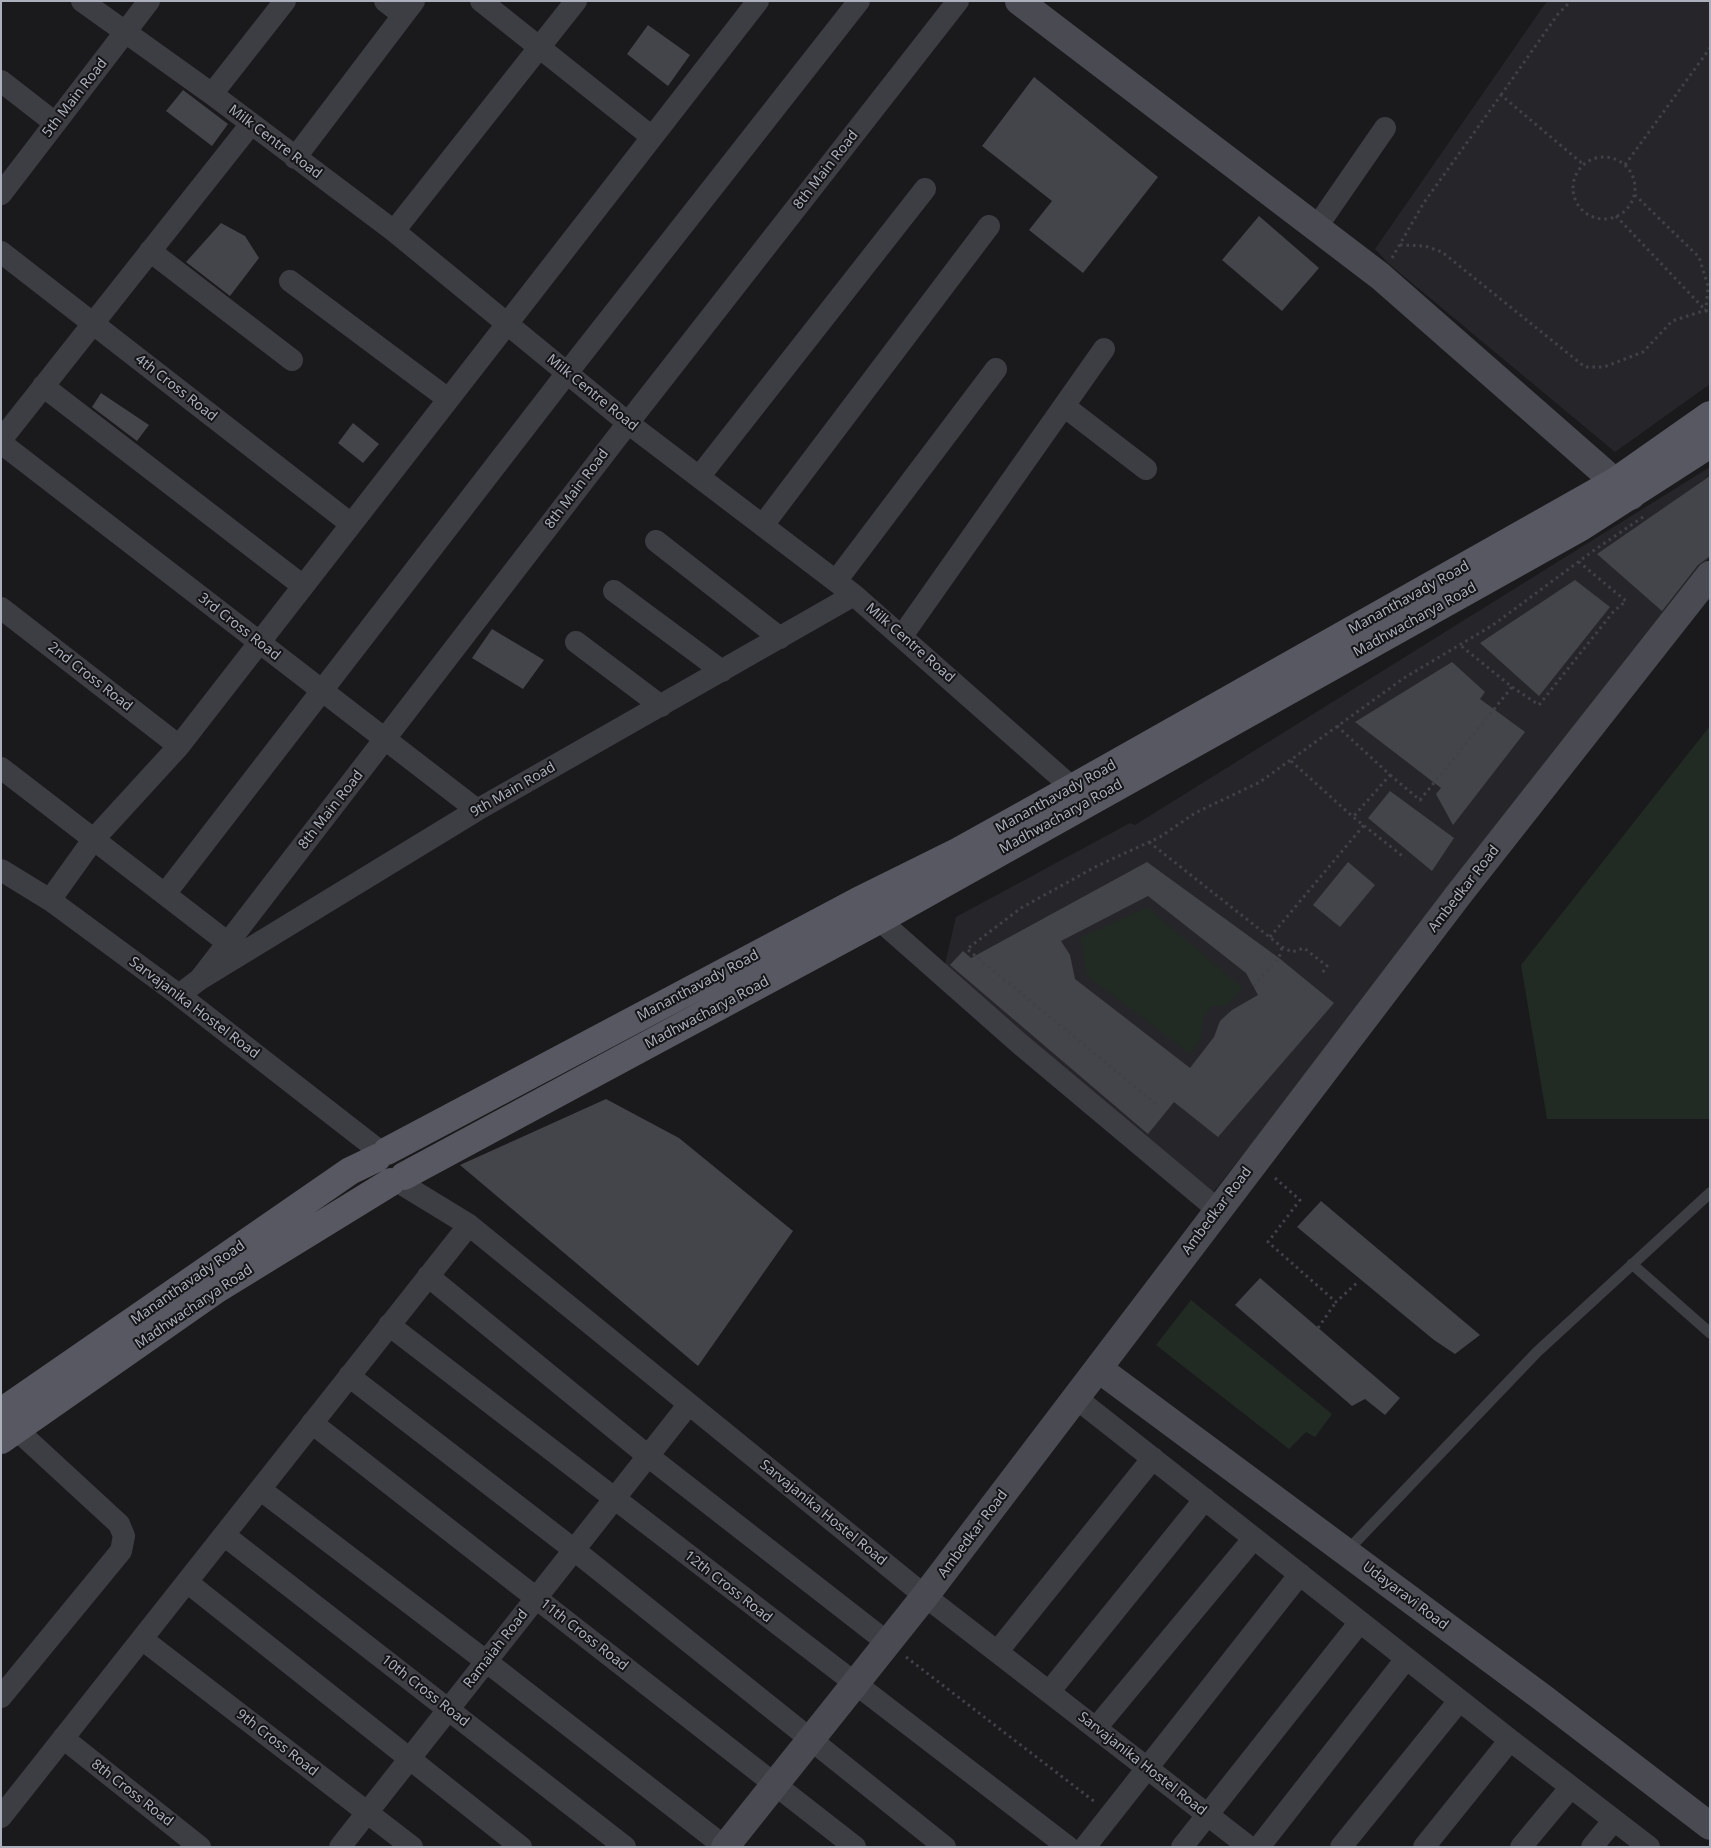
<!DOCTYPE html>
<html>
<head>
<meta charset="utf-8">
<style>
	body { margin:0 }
	#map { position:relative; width:1711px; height:1848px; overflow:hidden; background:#1a1a1d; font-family:"Noto Sans",sans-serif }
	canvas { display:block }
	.frame { position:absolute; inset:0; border:2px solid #acb0bd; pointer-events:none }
</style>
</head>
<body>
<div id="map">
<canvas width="1711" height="1848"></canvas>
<div class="frame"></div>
</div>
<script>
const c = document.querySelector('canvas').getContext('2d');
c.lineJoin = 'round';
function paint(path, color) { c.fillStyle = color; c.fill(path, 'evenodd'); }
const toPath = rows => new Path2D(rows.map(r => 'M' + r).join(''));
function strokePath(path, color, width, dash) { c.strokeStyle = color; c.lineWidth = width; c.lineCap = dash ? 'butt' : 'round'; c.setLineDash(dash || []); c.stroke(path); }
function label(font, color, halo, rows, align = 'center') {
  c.font = font + ' "Noto Sans",sans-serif'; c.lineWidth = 4; c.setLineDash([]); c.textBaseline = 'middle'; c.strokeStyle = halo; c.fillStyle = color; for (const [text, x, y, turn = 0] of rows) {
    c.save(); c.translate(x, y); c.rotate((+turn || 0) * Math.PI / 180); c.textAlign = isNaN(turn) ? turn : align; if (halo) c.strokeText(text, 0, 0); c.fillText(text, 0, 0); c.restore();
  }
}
paint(toPath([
	[1547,1,1710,1,1710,384,1615,452,1389,264,1375,249],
	[1710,467,1710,557,1613,686,1455,890,1210,1196,942,977,956,917,1130,823,1135,825]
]), '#26262a');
paint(toPath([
	[1710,726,1710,1119,1547,1119,1521,965],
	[1147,907,1243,988,1227,1005,1211,1007,1203,1018,1201,1040,1190,1054,1087,976,1080,938],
	[1191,1300,1332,1414,1315,1437,1306,1432,1289,1449,1156,1345]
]), '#212b24');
paint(toPath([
	[648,25,690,55,668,86,627,54],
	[1034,77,1158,177,1083,273,1029,230,1052,201,982,146],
	[183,90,228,124,212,146,166,111],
	[1259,216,1319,268,1282,311,1222,260],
	[221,223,245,236,259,258,230,296,186,262],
	[101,393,149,425,137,441,92,407],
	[353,423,379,444,363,463,338,443],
	[1710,476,1710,556,1698,565,1662,611,1597,554],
	[1575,580,1610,607,1539,696,1480,643],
	[492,629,544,660,523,689,472,658],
	[1452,662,1485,692,1480,699,1525,732,1453,825,1436,794,1441,788,1355,722],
	[1390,791,1454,838,1432,871,1368,818],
	[1147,862,1279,958,1334,1003,1218,1137,1174,1102,1148,1134,950,965,963,951,971,958],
	[1148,896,1246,973,1258,995,1232,1010,1220,1021,1214,1037,1190,1068,1075,979,1070,955,1061,941],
	[1348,862,1375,885,1340,927,1313,905],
	[606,1099,679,1138,793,1231,698,1366,460,1165],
	[1321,1201,1480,1335,1455,1354,1434,1340,1297,1227],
	[1260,1278,1400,1398,1385,1415,1365,1399,1352,1406,1235,1305]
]), '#44454a');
strokePath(toPath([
	[1501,95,1558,14,1571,1],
	'1573 188a31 31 0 1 1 62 0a31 31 0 1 1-62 0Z',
	[1625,165,1710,48],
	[1616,216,1710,315],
	[1400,245,1425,246,1442,252,1585,367,1604,367,1643,352,1672,321,1706,310,1708,286,1699,257,1635,195],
	[1392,258,1423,204,1501,95,1584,165],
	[1512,687,1539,705,1614,611,1626,601,1579,562],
	[1337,726,1390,775,1353,817],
	[1291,761,1353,817,1405,858],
	[1390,775,1420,800,1512,687,1460,645],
	[1149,842,1282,947,1292,952,1304,948,1327,966,1321,975],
	[1270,937,1364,825],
	[1254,986,1279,958,1282,947],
	[1156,1104,967,949,1021,908,1097,866,1160,837,1195,813,1260,782,1404,678,1493,625,1593,551,1643,517],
	[1275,1178,1300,1200,1268,1242,1336,1302,1359,1281],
	[1318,1328,1336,1302],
	[906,1657,1095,1802]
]), '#414249', 3, [2.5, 4]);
strokePath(toPath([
	[1632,1264,1710,1333],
	[1346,1552,1537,1352,1710,1193]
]), '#3d3d44', 11);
strokePath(toPath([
	[82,1,212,94,394,231,628,423,854,595,1084,798],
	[385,1,403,15],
	[481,1,652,137],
	[1,81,55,123],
	[212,94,285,1],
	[295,158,414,1],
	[1,194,149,1],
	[1316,228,1385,128],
	[394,231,576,1],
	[150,251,292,360],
	[1,252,351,524],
	[290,281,448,399],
	[43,386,303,586],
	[1064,406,1146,469],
	[1,440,251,124],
	[1,443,477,810],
	[699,477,925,189],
	[763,525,989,226],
	[656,541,780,638],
	[836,581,996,369],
	[614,591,722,671],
	[1,608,179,746],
	[902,636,1104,349],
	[576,642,661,706],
	[1,768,228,943],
	[1,870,50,900,179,995,382,1153],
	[165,894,567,373,859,1],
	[50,900,93,840,179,746,758,1],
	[867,909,1020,1044,1218,1210],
	[200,979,628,423,958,1],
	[179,995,200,979,477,810,854,595],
	[397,1181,469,1225,925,1596,1249,1847],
	[428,1276,648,1456,888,1643],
	[389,1325,1068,1847],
	[349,1376,573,1549,945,1847],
	[1076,1398,1510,1740,1649,1847],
	[312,1423,855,1847],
	[261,1490,487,1662,725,1847],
	[224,1535,625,1847],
	[187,1582,521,1847],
	[142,1639,412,1847],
	[997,1652,1153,1458],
	[1049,1692,1205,1499],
	[1,1697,121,1551,124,1536,119,1524,17,1430],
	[1096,1728,1254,1538],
	[63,1738,200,1847],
	[1,1817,469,1225],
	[340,1847,689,1404],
	[1085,1847,1300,1574],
	[1182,1847,1360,1622],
	[1259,1847,1406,1659],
	[1341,1847,1459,1701],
	[1424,1847,1510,1740],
	[1521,1847,1571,1787],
	[1592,1847,1614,1820]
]), '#3d3d44', 22);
strokePath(toPath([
	[1019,1,1380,276,1631,496],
	[1099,1369,1543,1698,1710,1826],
	[725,1847,925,1596,1459,894,1710,575]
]), '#494a52', 28);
strokePath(toPath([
	[387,1151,858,901,959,851,1074,787,1616,481,1710,415],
	[404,1176,879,920,1581,527,1710,444],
	[1,1412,350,1171,377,1158],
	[1,1440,217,1289,391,1182]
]), '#575861', 28);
label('14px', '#acb0bd', '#151518', [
	["5th Main Road",75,98,-52],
	["Milk Centre Road",275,142,37],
	["8th Main Road",826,170,-52],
	["4th Cross Road",176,388,38],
	["Milk Centre Road",592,393,39],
	["8th Main Road",577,489,-53],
	["Mananthavady Road",1409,598,-29],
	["Madhwacharya Road",1415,620,-29],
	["3rd Cross Road",239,627,38],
	["Milk Centre Road",910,643,41],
	["2nd Cross Road",90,677,38],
	["9th Main Road",513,790,-30],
	["Mananthavady Road",1056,797,-29],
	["8th Main Road",331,810,-52],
	["Madhwacharya Road",1061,817,-29],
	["Ambedkar Road",1464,889,-52],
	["Mananthavady Road",698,986,-28],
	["Sarvajanika Hostel Road",194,1008,37],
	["Madhwacharya Road",707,1013,-28],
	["Ambedkar Road",1217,1211,-53],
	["Mananthavady Road",188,1283,-35],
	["Madhwacharya Road",194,1307,-34],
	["Sarvajanika Hostel Road",823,1513,39],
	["Ambedkar Road",973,1534,-53],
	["12th Cross Road",728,1587,38],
	["Udayaravi Road",1405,1596,37],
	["11th Cross Road",584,1635,38],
	["Ramaiah Road",496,1649,-52],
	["10th Cross Road",425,1691,38],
	["9th Cross Road",277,1743,38],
	["Sarvajanika Hostel Road",1142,1764,38],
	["8th Cross Road",132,1793,38]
]);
</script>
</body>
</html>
